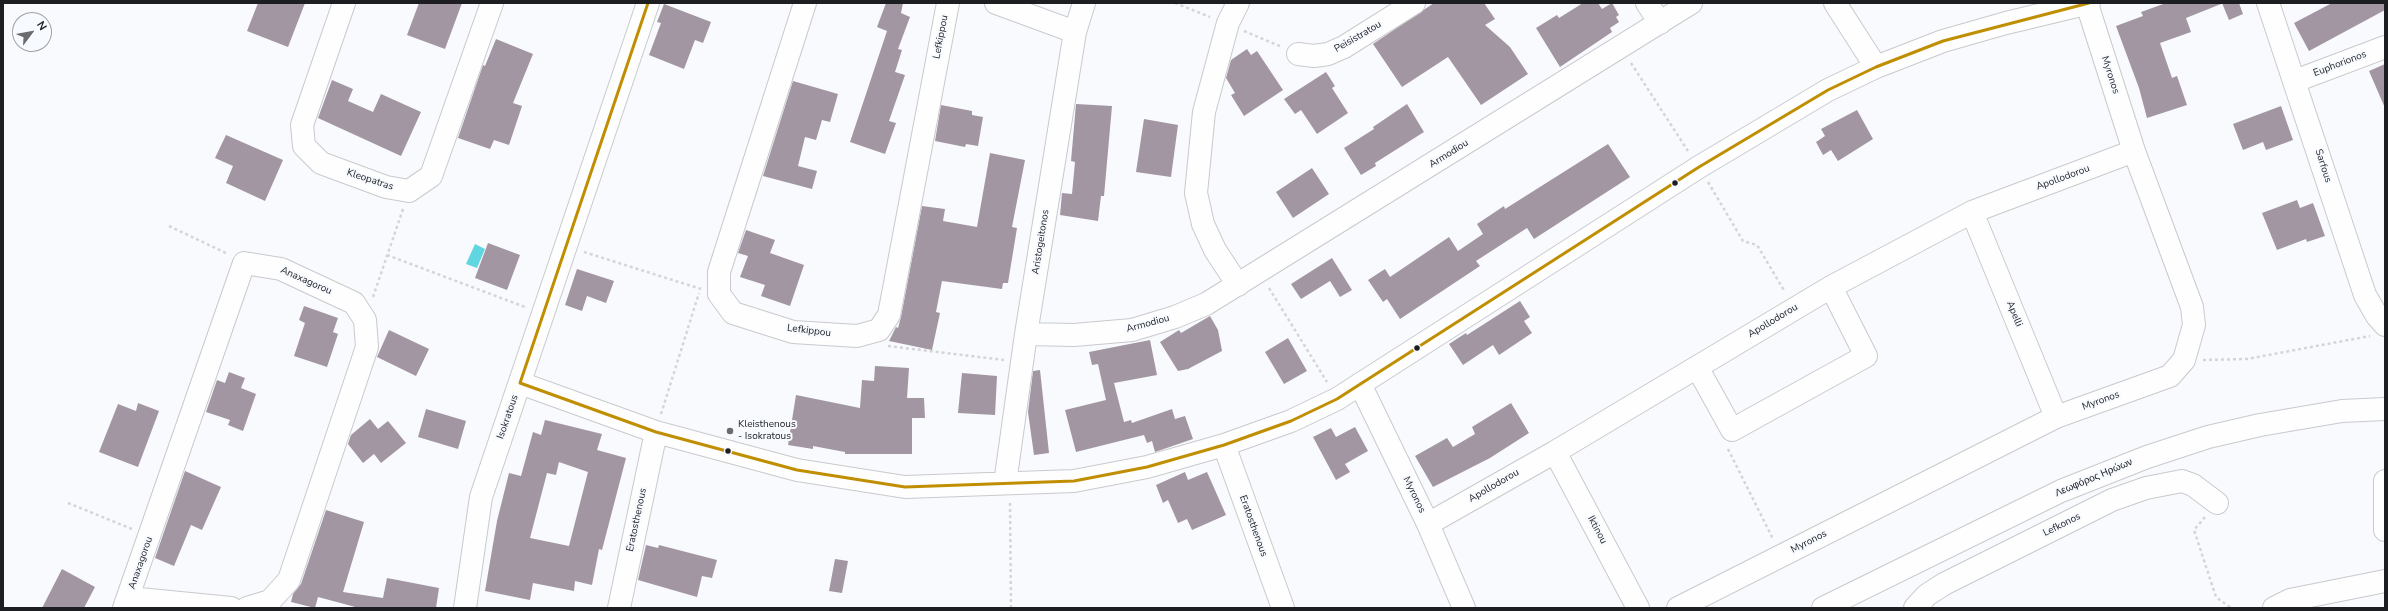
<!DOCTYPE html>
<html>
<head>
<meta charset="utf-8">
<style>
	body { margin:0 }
	#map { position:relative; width:2388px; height:611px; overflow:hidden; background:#f8fafd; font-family:"Nunito Sans",sans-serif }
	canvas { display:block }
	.frame { position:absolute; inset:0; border:4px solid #1c1e22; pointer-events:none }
	.north { position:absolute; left:12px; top:12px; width:40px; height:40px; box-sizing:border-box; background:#f7fafe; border:1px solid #9fa2a6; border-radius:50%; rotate:58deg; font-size:11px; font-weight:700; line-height:16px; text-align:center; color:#1c1e22 }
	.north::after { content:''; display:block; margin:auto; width:14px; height:18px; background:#696b6f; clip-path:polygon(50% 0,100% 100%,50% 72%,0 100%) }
</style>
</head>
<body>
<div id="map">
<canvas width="2388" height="611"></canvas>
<div class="frame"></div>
<div class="north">N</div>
</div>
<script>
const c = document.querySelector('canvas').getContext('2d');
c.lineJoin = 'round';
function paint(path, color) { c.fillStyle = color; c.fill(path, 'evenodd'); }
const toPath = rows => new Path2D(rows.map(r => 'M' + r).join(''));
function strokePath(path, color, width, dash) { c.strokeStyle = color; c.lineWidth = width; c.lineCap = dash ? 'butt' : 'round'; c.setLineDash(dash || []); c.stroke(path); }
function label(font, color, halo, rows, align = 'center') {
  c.font = font + ' "Nunito Sans",sans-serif'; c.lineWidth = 4; c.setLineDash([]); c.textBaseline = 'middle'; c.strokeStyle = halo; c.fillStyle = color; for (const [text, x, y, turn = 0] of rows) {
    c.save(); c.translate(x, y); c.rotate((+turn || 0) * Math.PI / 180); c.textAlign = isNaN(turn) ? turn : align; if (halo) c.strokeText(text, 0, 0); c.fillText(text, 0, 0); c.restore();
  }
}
paint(toPath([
	[475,244,485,249,477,268,466,264]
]), '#60d6e0');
paint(toPath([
	[258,3,305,3,288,47,247,31],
	[419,3,462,3,445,49,407,35],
	[886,3,903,3,901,13,910,17,898,49,902,50,895,72,905,75,889,121,896,123,885,154,850,142,887,31,877,27],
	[1434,3,1484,3,1495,19,1485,25,1510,47,1528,74,1481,105,1448,57,1402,87,1373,44],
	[1583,3,1598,3,1602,9,1612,3,1619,15,1616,17,1619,22,1610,28,1612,32,1560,67,1536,28,1557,15,1559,18],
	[2166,3,2221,4,2186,18,2191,32,2160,43,2172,78,2177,76,2187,105,2147,118,2139,88,2116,26,2143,16,2141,12],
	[2222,3,2239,3,2243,14,2229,20],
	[2332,3,2385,3,2385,10,2309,51,2294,23],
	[664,4,711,22,703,43,695,40,684,69,649,55,661,23,657,22],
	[496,39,533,54,513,103,522,106,509,145,494,140,490,149,458,138,483,65,485,66],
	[1247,49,1251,55,1257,51,1283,90,1244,116,1231,95,1235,93,1226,78,1231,60],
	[2385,64,2385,108,2369,71],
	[1326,72,1335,86,1332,88,1348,113,1317,134,1301,110,1295,114,1284,99],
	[332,80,353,89,348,101,373,112,381,94,421,112,401,156,318,118],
	[793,81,838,94,830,122,822,120,816,140,805,137,798,166,817,171,812,189,763,176],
	[1076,104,1112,106,1104,196,1101,196,1098,221,1060,215,1062,193,1072,194,1075,162,1071,161],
	[1407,104,1424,132,1375,163,1376,166,1361,175,1344,148,1374,129,1373,127],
	[941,105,972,111,972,115,983,117,978,146,966,144,965,147,935,141],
	[2281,106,2293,140,2266,150,2263,142,2243,150,2233,124],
	[1857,110,1873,139,1838,161,1831,150,1823,155,1816,142,1825,136,1821,129],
	[1144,119,1178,125,1171,177,1136,172],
	[226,135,283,160,265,201,226,183,233,166,215,158],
	[1608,144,1630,177,1534,239,1527,228,1476,261,1480,266,1400,319,1387,299,1383,302,1368,280,1385,269,1390,277,1449,237,1458,251,1483,234,1477,224,1504,206,1505,209],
	[990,153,1025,160,1012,227,1017,228,1008,283,1003,283,1002,289,942,281,936,312,940,313,932,350,889,341,896,327,898,328,901,317,922,206,945,209,943,221,977,227],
	[1312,168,1329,194,1293,218,1276,192],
	[2297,200,2300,208,2313,203,2325,236,2307,242,2306,239,2277,250,2262,213],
	[746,230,775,240,770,253,804,265,790,306,761,296,765,285,740,277,748,256,738,253],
	[488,243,520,255,507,290,475,278],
	[1332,258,1352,290,1340,297,1330,281,1301,299,1291,284],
	[577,269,614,281,606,303,587,296,582,311,565,305],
	[1520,301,1530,317,1524,321,1532,333,1499,355,1493,345,1463,365,1449,344,1466,333,1467,335],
	[304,306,338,318,333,332,338,334,327,367,294,356,305,323,299,320],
	[1210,316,1218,330,1222,351,1188,369,1178,371,1160,342,1179,330,1181,333],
	[389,330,429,349,416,376,377,357],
	[1288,338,1307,371,1284,384,1265,352],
	[1150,340,1157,375,1114,383,1124,422,1131,420,1132,423,1172,409,1175,419,1185,416,1193,439,1155,452,1152,441,1147,443,1144,435,1076,452,1065,410,1106,400,1098,364,1092,365,1089,352],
	[875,366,909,368,907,398,924,398,925,418,912,418,912,454,845,454,845,452,813,446,813,449,788,445,796,395,860,408,862,380,874,381],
	[1040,370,1049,453,1034,455,1028,412,1033,371],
	[229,372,245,378,241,388,256,394,243,431,228,425,230,420,206,412,217,380,225,383],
	[962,373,997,376,995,415,958,413],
	[138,403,159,411,138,467,99,452,118,404,136,411],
	[1511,403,1529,433,1490,458,1433,487,1415,456,1447,438,1453,447,1475,434,1472,427],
	[426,409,466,421,458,449,418,437],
	[370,419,378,429,388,421,406,443,381,463,374,454,363,463,348,444,351,435],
	[545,420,602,434,597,450,626,458,602,550,599,549,592,585,575,581,574,591,533,583,530,600,485,591,497,521,509,473,521,476,533,432,541,435],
	[559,462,588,472,569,546,530,538,547,473,556,475],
	[1355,427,1368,451,1345,464,1350,472,1336,480,1313,437,1331,428,1336,437],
	[185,471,221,487,202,530,191,525,174,566,155,558],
	[1185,472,1188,480,1207,472,1226,515,1192,530,1187,519,1178,523,1168,500,1163,503,1156,485],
	[326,510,364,522,343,592,383,598,387,578,439,588,436,608,359,608,318,597,315,608,291,602,293,594,301,584],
	[646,545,658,548,659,545,717,560,712,578,702,576,697,597,638,580],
	[835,559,848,561,842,593,829,591],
	[62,569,95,587,84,608,42,608]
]), '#a396a3');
const minor = toPath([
	[344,3,302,125,304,146,321,163,386,187,409,191,431,176,492,3],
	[805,3,719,272,719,294,733,313,793,332,857,336,879,330,889,315,948,3],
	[996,3,1075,32],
	[1238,3,1228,23,1204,112,1196,193,1203,224,1215,250,1238,285],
	[1647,3,1660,23],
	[1835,3,1876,67],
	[2268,3,2365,295,2377,316,2385,325],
	[1298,54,1314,56,1328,54,1344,47,1414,3],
	[2295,81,2385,47],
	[1972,212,2056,417],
	[1026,334,1074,335,1132,330,1175,317,1206,304,1691,3],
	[1697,367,1732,430,1866,356,1831,287],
	[520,383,656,432,797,470,905,487,1074,481,1147,467,1224,445,1291,421,1337,399,1699,167,1828,90,1876,67,1943,41,2006,23,2089,3],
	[1360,384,1428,524,1464,608],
	[1224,445,1283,608],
	[1555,452,1638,608],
	[2385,481,2385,530],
	[1005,483,1026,334,1075,32,1084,3],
	[1428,524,1555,452,1831,287,1972,212,2134,151],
	[129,598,231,608],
	[124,608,244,263,281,269,354,303,365,320,367,347,289,580,270,601,247,608],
	[465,608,481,497,648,3],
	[619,608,656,432],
	[1678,608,2056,417,2170,376,2184,360,2194,325,2192,307,2134,151,2087,4],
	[1915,608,1927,595,1944,584,2112,500,2146,488,2182,481,2193,485,2217,503],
	[2274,608,2290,600,2385,581]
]);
const major = toPath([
	[1823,608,2061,491,2147,457,2208,437,2260,425,2342,411,2385,409]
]);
strokePath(minor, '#c8cacd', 24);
strokePath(major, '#c8cacd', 24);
strokePath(toPath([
	[1175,3,1210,17],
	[1244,31,1282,47],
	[1631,63,1688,151],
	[1708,182,1743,241,1757,245,1785,292],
	[169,226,228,254],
	[584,252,701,289],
	[387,255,525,307],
	[1269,288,1327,382],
	[373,297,403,209],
	[888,346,1004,360],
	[2203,360,2247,359,2370,336],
	[661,414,699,293],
	[1728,449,1773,539],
	[68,503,132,529],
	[1010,503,1011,608],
	[2205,517,2194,530,2216,597,2231,608]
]), '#d5d5d6', 2.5, [3, 3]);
strokePath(minor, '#fefeff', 22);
strokePath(major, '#fefeff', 22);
strokePath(toPath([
	[648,3,520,383,656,432,797,470,905,487,1074,481,1147,467,1224,445,1291,421,1337,399,1699,167,1828,90,1876,67,1943,41,2089,3]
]), '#c08f01', 3);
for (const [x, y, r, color] of [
	[1675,183,3.5,"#1c1e22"],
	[1417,348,3.5,"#1c1e22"],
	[730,431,4,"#696b6f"],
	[728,451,3.5,"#1c1e22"]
]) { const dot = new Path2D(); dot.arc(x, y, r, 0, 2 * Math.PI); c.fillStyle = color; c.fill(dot); strokePath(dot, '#f7fafe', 1.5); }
label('10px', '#1c1e22', '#f7fafe', [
	["Lefkippou",941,37,-79],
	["Peisistratou",1358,37,-30],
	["Euphorionos",2340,64,-21],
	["Myronos",2110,75,72],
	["Armodiou",1449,154,-32],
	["Sarfous",2323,166,72],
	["Apollodorou",2063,178,-20],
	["Kleopatras",370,180,18],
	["Aristogeitonos",1041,242,-81],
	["Anaxagorou",306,281,24],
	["Apelli",2014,314,68],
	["Apollodorou",1773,321,-31],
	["Armodiou",1148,324,-15],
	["Lefkippou",809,331,7],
	["Myronos",2101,401,-20],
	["Isokratous",508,417,-71],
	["Λεωφόρος Ηρώων",2094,478,-23],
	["Apollodorou",1494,486,-30],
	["Myronos",1414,495,64],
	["Eratosthenous",637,520,-78],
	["Lefkonos",2062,525,-27],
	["Eratosthenous",1253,526,70],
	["Iktinou",1597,530,62],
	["Myronos",1809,542,-27],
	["Anaxagorou",141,563,-71]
]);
label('10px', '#1c1e22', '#f7fafe', [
	["Kleisthenous",738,425],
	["- Isokratous",738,437]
], 'left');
</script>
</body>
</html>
